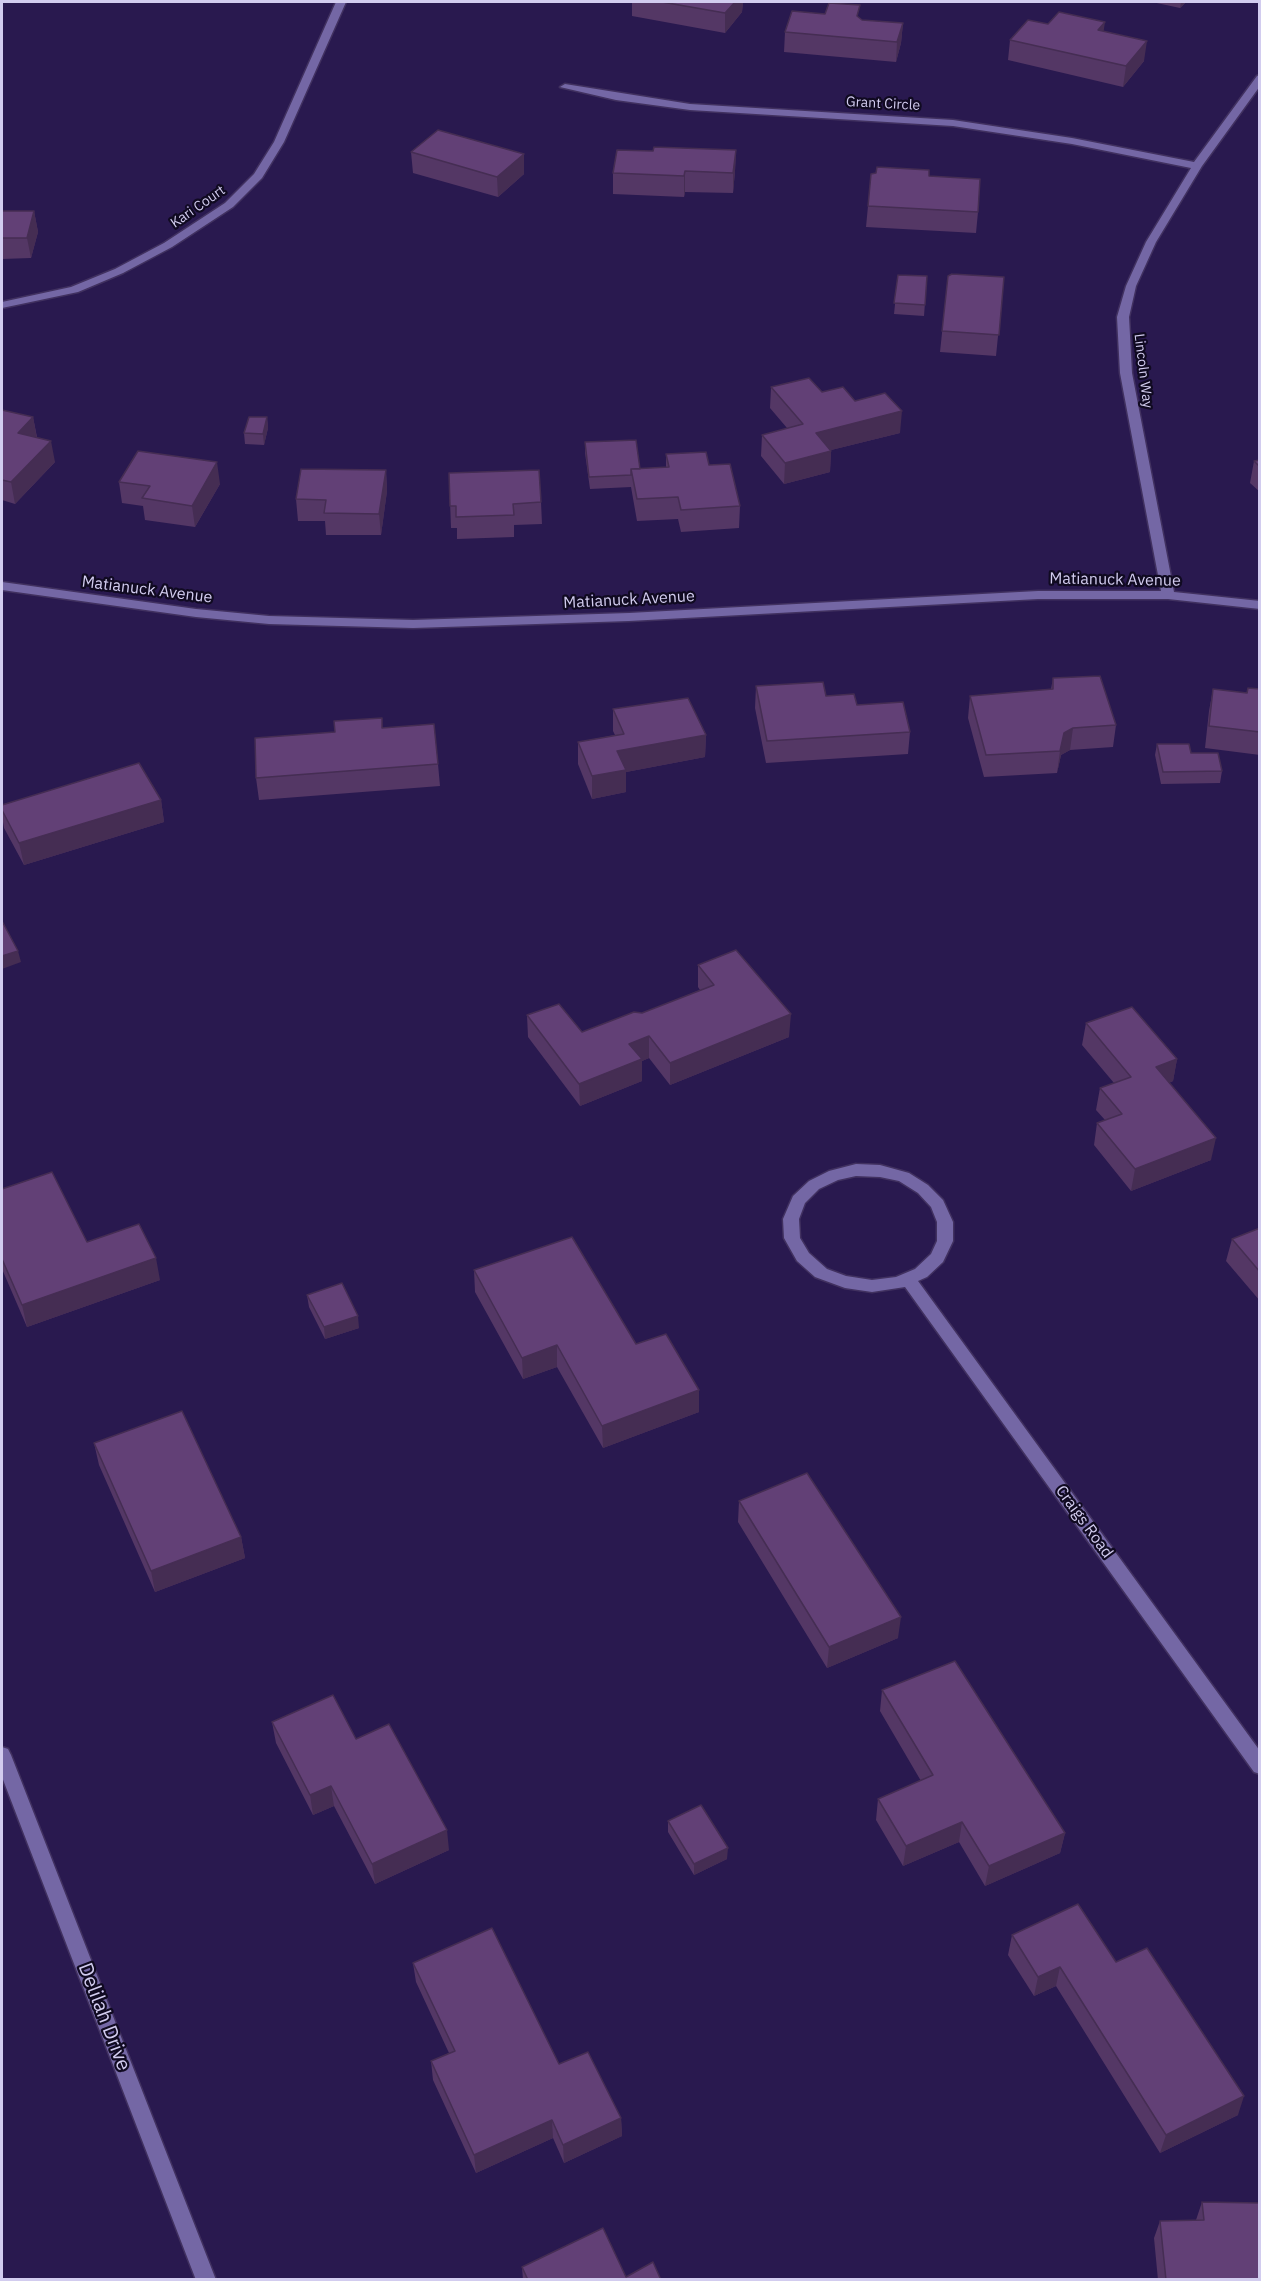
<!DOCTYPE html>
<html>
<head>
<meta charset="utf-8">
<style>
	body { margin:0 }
	#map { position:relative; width:1261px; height:2281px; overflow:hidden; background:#29194f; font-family:"IBM Plex Sans",sans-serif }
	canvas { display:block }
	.frame { position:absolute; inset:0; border:3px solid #d2ccef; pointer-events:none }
</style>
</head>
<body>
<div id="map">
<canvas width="1261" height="2281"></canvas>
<div class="frame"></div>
</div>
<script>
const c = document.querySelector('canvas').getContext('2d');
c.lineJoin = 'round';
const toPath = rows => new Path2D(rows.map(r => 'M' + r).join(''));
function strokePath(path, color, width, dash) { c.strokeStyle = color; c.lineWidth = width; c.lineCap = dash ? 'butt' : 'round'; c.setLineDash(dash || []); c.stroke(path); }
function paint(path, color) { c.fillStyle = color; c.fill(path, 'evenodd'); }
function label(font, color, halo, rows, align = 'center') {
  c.font = font + ' "IBM Plex Sans",sans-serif'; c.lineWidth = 4.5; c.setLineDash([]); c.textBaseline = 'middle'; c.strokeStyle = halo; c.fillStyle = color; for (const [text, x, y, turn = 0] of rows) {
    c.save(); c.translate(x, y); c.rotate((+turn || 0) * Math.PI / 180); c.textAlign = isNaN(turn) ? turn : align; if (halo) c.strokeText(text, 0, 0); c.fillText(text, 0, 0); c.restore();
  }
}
const minor = toPath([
	[336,2,346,2,284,142,262,178,233,207,172,247,123,273,78,292,2,308,2,302,71,287,115,269,164,243,225,203,254,174,274,142,336,2],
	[1260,75,1260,86,1202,166,1156,242,1136,286,1129,317,1132,373,1174,592,1260,601,1260,609,1168,599,1038,599,629,621,413,628,269,624,196,617,2,590,2,582,196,609,269,616,413,620,629,613,1038,591,1161,591,1120,373,1117,317,1126,286,1146,242,1191,168,1072,144,953,126,690,110,616,100,560,87,565,84,690,104,953,120,1072,138,1194,162,1257,76,1260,75],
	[856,1164,880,1165,909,1173,928,1185,943,1200,953,1222,953,1241,943,1262,927,1277,918,1281,1260,1751,1260,1774,1254,1772,905,1287,872,1292,845,1288,815,1277,797,1261,784,1238,783,1219,793,1196,809,1181,829,1171,856,1164],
	[856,1176,880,1177,899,1181,918,1193,931,1207,937,1222,937,1241,931,1254,915,1269,896,1277,872,1280,846,1276,827,1269,809,1253,800,1238,799,1219,805,1203,819,1189,838,1180,856,1176],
	[2,1747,8,1749,11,1755,216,2280,196,2280,2,1777,2,1747]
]);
strokePath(minor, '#413160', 3);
paint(minor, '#7467a5');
paint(toPath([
	[632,2,743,2,742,12,725,33,632,16],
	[1152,2,1186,2,1180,8],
	[860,18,862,20,903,23,901,43,896,62,784,52,785,32],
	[1048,24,1104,32,1144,61,1123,87,1008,60,1010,40],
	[736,150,735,171,733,193,685,192,684,197,613,194,613,173,653,151],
	[411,152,524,154,524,174,498,197,413,173],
	[868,206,978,212,976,233,866,227],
	[2,211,34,211,38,232,31,258,2,259],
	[898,275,927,276,924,316,894,314],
	[948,276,1004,277,996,356,940,352],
	[771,387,822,392,855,401,900,433,831,450,830,472,784,484,761,456,762,435,787,428,770,408],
	[2,410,33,417,37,437,55,462,15,504,2,500],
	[267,417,268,428,264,445,245,444,244,433],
	[585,442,640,469,666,467,666,454,709,465,740,506,739,528,681,532,678,519,637,521,631,487,590,489,585,453],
	[1260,460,1260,492,1250,483,1254,461],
	[386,470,387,491,381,535,326,535,325,521,298,521,296,499],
	[449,473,541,502,542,524,514,525,514,537,457,539,457,528,451,528],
	[119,482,220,484,195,527,145,520,143,506,122,503],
	[1053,678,1116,725,1113,747,1070,750,1061,755,1057,773,984,777,968,718,970,696,1051,689],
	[756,686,826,696,910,732,908,754,766,763,755,708],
	[1213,689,1247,693,1260,689,1260,755,1205,748,1209,711],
	[613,709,706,735,705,757,626,772,626,792,592,799,578,764,578,742,615,735,613,731],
	[382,728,438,764,440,786,259,800,256,778],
	[1157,744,1191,753,1222,771,1220,783,1161,784,1155,755],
	[161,800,164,822,24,865,4,828,2,816,2,810],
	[698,965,789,1037,670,1085,649,1058,642,1061,642,1081,580,1106,528,1037,527,1015,582,1032,642,1013,700,990,698,987],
	[1086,1023,1177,1059,1173,1081,1169,1083,1211,1160,1131,1191,1094,1145,1097,1123,1105,1120,1096,1110,1100,1088,1114,1083,1082,1045],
	[2,1189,87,1242,160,1280,27,1327,2,1269],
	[1260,1228,1260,1301,1226,1261,1232,1239],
	[474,1270,636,1344,699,1390,699,1412,603,1448,557,1367,523,1379,475,1292],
	[307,1295,359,1328,325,1339,309,1307],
	[94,1443,241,1537,245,1558,155,1592,99,1465],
	[739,1501,898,1638,827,1668,738,1522],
	[882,1690,1065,1833,1060,1853,985,1886,959,1842,903,1866,876,1820,878,1799,921,1781,880,1711],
	[272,1722,356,1739,449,1850,375,1884,334,1806,313,1815,276,1743],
	[668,1821,727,1859,694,1875,668,1832],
	[1012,1935,1116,1962,1238,2115,1160,2153,1056,1986,1034,1996,1008,1955],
	[413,1963,559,2064,621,2118,622,2136,564,2163,553,2138,476,2173,433,2080,431,2061,449,2053,416,1982],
	[1202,2202,1260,2280,1158,2280,1154,2238,1160,2221,1196,2220],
	[522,2267,626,2277,661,2280,523,2280]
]), '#543765');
paint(toPath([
	[735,2,743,2,742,12,725,33,725,13],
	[1181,2,1186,2,1180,8],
	[1105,22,1102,42,1098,30],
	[903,23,901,43,896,62,897,42],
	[1147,41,1144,61,1123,87,1126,66],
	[736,150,735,171,733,193,733,173],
	[524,154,524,174,498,197,497,177],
	[685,171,685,192,684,197,684,176],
	[34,211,38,232,31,258,27,238],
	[902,411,900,433,815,454,816,433],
	[33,417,37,439,18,433],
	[267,417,268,428,264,445,263,434],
	[51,441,55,462,15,504,11,482],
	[831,451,830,472,784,484,785,463],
	[217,462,220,484,195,527,192,506],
	[386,470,387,491,381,535,379,514],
	[1073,728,1070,750,1061,755,1057,773,1060,751,1064,733],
	[706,735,705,757,626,772,626,792,592,799,592,776,617,751],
	[161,800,164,822,24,865,19,843],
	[18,951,21,962,2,969,2,956],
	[791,1014,789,1037,670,1085,670,1063],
	[649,1036,649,1058,642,1061,642,1081,580,1106,579,1084,629,1044],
	[1177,1059,1173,1081,1152,1089,1156,1067],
	[1216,1138,1211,1160,1131,1191,1135,1169],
	[156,1258,160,1280,27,1327,22,1305],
	[358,1316,359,1328,325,1339,324,1327],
	[557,1345,557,1367,523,1379,522,1358],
	[699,1390,699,1412,603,1448,602,1426],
	[241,1537,245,1558,155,1592,151,1571],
	[901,1617,898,1638,827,1668,829,1647],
	[331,1786,334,1806,313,1815,310,1795],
	[962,1822,959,1842,903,1866,906,1846],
	[447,1830,449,1850,375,1884,372,1864],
	[1065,1833,1060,1853,985,1886,989,1866],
	[728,1848,727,1859,694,1875,694,1864],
	[1060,1967,1056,1986,1034,1996,1038,1977],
	[1244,2096,1238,2115,1160,2153,1166,2135],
	[621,2118,622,2136,564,2163,563,2145],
	[552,2120,553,2138,476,2173,474,2155]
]), '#452d53');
const building = toPath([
	[662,2,735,2,725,13,662,2],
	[829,3,860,5,857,16,862,20,903,23,897,42,785,32,792,11,825,14,829,3],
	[1059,12,1105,22,1098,30,1147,41,1126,66,1010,40,1028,20,1048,24,1059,12],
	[438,130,524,154,497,177,411,152,438,130],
	[654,147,736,150,733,173,685,171,684,176,613,173,617,150,653,151,654,147],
	[877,167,929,170,929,176,980,179,978,212,868,206,871,174,876,173,877,167],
	[2,211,34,211,27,238,2,238,2,211],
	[952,274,1004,277,999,335,942,331,948,276,952,274],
	[898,275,927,276,925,305,894,303,898,275],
	[809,378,822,392,843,387,855,401,885,393,902,411,816,433,831,451,785,463,762,435,803,424,771,387,809,378],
	[2,410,33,417,18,433,51,441,11,482,2,480,2,410],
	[249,417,267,417,263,434,244,433,249,417],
	[636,440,640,469,631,469,631,475,589,477,585,442,636,440],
	[138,451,217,462,192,506,142,498,150,486,119,482,138,451],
	[706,452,709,465,730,464,740,506,681,510,678,497,637,499,631,469,669,467,666,454,706,452],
	[1260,460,1260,467,1254,461,1260,460],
	[301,469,386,470,379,514,324,513,326,500,296,499,301,469],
	[539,470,541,502,513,504,514,515,456,517,456,506,450,506,449,473,539,470],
	[1100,676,1116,725,1073,728,1064,733,1060,751,986,755,970,696,1053,689,1053,678,1100,676],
	[823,682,826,696,854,694,857,705,903,702,910,732,767,741,756,686,823,682],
	[1248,688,1260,689,1260,732,1209,726,1213,689,1247,693,1248,688],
	[688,698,706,735,617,751,626,770,592,776,578,742,624,734,613,709,688,698],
	[382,718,382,728,434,724,438,764,256,778,255,738,335,732,334,721,382,718],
	[1157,744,1189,744,1191,753,1218,753,1222,771,1163,772,1157,744],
	[139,763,161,800,19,843,2,810,2,805,139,763],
	[2,921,18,951,2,956,2,921],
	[736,950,791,1014,670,1063,649,1036,629,1044,642,1059,579,1084,527,1015,559,1004,582,1032,634,1012,642,1013,714,985,698,965,736,950],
	[1132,1007,1177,1059,1156,1067,1216,1138,1135,1169,1097,1123,1122,1114,1100,1088,1131,1077,1086,1023,1132,1007],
	[52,1172,87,1242,139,1224,156,1258,22,1305,2,1259,2,1189,52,1172],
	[1260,1228,1260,1272,1232,1239,1260,1228],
	[572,1237,636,1344,666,1334,699,1390,602,1426,557,1345,522,1358,474,1270,572,1237],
	[342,1283,358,1316,324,1327,307,1295,342,1283],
	[182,1411,241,1537,151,1571,94,1443,182,1411],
	[807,1473,901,1617,829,1647,739,1501,807,1473],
	[955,1661,1065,1833,989,1866,962,1822,906,1846,878,1799,933,1775,882,1690,955,1661],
	[333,1695,356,1739,389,1724,447,1830,372,1864,331,1786,310,1795,272,1722,333,1695],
	[701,1805,728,1848,694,1864,668,1821,701,1805],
	[1078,1904,1116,1962,1147,1948,1244,2096,1166,2135,1060,1967,1038,1977,1012,1935,1078,1904],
	[492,1928,559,2064,588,2052,621,2118,563,2145,552,2120,474,2155,431,2061,455,2051,413,1963,492,1928],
	[1202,2202,1260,2203,1260,2280,1166,2280,1160,2221,1204,2220,1202,2202],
	[603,2228,626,2277,653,2262,661,2280,528,2280,522,2267,603,2228]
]);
paint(building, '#624076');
strokePath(building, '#452d53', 1.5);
label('14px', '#d2ccef', '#100a21', [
	["Grant Circle",883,104,3],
	["Kari Court",198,207,-35],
	["Lincoln Way",1143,371,83]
]);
label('16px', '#d2ccef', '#100a21', [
	["Matianuck Avenue",1115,580,1],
	["Matianuck Avenue",147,590,7],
	["Matianuck Avenue",629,600,-3],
	["Craigs Road",1084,1522,54]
]);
label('20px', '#d2ccef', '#100a21', [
	["Delilah Drive",104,2017,69]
]);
</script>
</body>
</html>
